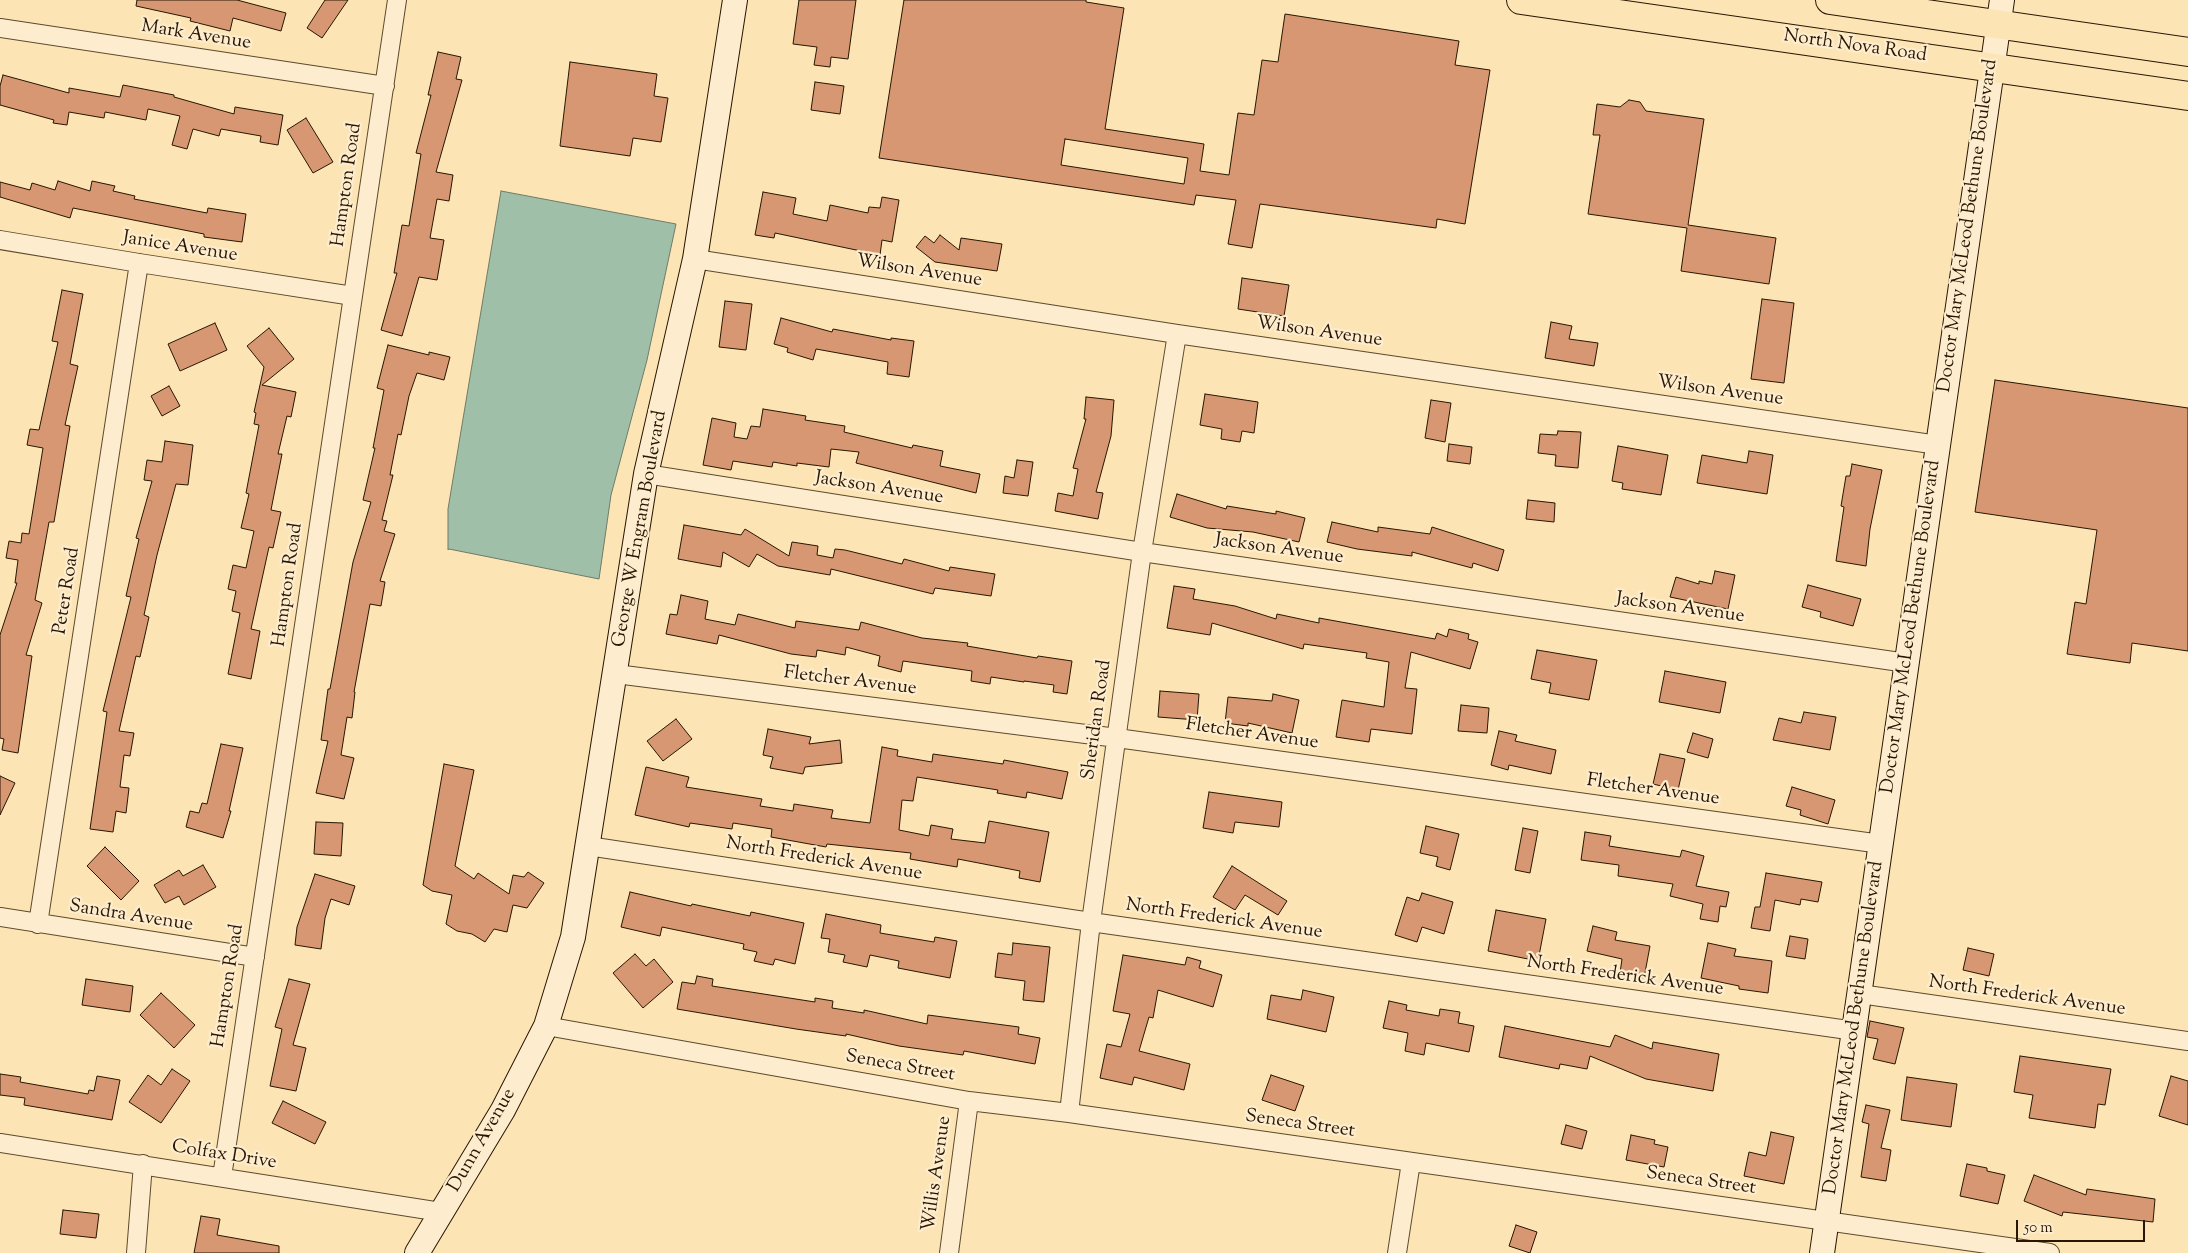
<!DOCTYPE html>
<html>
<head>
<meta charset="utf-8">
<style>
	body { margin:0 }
	#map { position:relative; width:2188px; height:1253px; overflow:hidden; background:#fce4b4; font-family:"Sorts Mill Goudy",serif }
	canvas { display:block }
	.scale { position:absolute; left:2016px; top:1220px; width:129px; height:22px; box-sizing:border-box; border:2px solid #281602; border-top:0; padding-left:6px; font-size:15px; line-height:18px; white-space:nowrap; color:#281602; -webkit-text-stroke:4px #fdedce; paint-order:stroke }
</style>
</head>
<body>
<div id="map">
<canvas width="2188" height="1253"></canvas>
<div class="scale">50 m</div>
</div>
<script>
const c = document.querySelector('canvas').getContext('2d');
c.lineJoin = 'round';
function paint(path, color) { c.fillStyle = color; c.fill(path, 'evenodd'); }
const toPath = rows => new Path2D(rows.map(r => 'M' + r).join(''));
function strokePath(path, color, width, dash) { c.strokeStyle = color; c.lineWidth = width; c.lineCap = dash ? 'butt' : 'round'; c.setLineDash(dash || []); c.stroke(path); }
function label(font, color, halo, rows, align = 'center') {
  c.font = font + ' "Sorts Mill Goudy",serif'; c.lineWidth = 4.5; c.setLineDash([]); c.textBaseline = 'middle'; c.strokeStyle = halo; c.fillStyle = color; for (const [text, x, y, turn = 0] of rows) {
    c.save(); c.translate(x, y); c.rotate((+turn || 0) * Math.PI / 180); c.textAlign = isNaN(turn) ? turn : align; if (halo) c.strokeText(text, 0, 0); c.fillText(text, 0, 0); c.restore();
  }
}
const water = toPath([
	[501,191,676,224,647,360,611,495,599,579,449,549,448,550,448,509,501,191]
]);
paint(water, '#a0bfa8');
strokePath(water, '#707b66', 1);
const building = toPath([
	[137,0,237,0,286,13,281,31,233,18,230,31,190,21,191,18,136,6,137,0],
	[325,0,348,0,322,38,307,28,325,0],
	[799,0,856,0,848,59,831,57,830,67,814,65,817,47,793,44,799,0],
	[904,0,1086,0,1086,2,1124,8,1105,129,1204,144,1200,171,1229,175,1238,113,1254,115,1262,60,1278,62,1285,14,1459,41,1455,65,1490,70,1465,224,1437,219,1436,228,1260,204,1252,248,1228,244,1236,200,1196,195,1194,205,879,158,904,0],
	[1065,139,1188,158,1184,184,1061,165,1065,139],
	[438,52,461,57,456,79,462,80,436,172,453,175,449,201,437,199,430,238,444,240,437,280,419,277,402,336,381,330,397,273,394,273,402,225,409,226,421,154,416,153,431,95,428,95,438,52],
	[570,62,657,74,654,96,668,98,661,142,633,138,630,156,560,146,570,62],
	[3,75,69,93,69,88,120,97,123,85,174,95,174,97,234,114,235,107,283,115,278,145,260,142,261,136,221,129,219,136,193,129,187,149,172,145,180,116,148,109,146,120,105,112,104,118,69,112,67,125,53,123,54,120,0,105,0,86,3,75],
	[815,82,844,86,840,114,811,110,815,82],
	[1629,100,1640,102,1646,111,1704,119,1688,225,1776,238,1769,284,1681,271,1687,228,1588,214,1600,135,1593,135,1597,104,1620,107,1629,100],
	[306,118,333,162,313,173,287,130,306,118],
	[58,181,90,191,92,181,115,186,113,191,135,196,134,199,207,213,208,208,246,214,242,242,204,237,204,234,73,208,70,218,0,197,0,182,30,190,32,183,55,190,58,181],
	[763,192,796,198,793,214,827,221,830,205,868,213,869,207,880,208,882,197,899,200,892,242,882,240,880,255,775,233,774,238,755,235,763,192],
	[940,235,959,250,961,238,1002,244,997,271,935,262,916,247,925,236,934,243,940,235],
	[1242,278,1289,285,1284,316,1238,309,1242,278],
	[62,290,83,294,70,364,78,366,65,425,70,426,54,522,49,522,35,600,42,603,26,655,32,656,18,753,2,750,4,739,0,738,0,635,17,583,15,583,18,560,6,558,9,541,21,543,22,533,29,534,43,448,27,445,30,429,39,430,58,342,52,341,62,290],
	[1762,299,1794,303,1784,383,1751,379,1762,299],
	[725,301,752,304,746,350,719,347,725,301],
	[781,318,832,332,833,329,891,340,891,338,914,341,909,377,887,374,888,362,816,349,813,360,787,352,788,348,774,344,781,318],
	[1551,322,1572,326,1569,339,1598,343,1594,366,1545,358,1551,322],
	[215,323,227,350,180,371,168,344,215,323],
	[269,328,294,359,262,385,296,392,291,417,287,416,278,454,282,454,271,510,281,512,273,548,269,547,251,629,260,631,251,679,228,674,240,613,232,611,236,591,228,589,233,565,246,568,254,531,241,528,249,494,246,493,259,425,254,424,256,413,254,412,264,367,247,346,269,328],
	[388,345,429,355,429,352,450,357,444,380,417,373,409,396,401,435,398,434,390,475,393,475,382,520,387,521,384,531,395,534,380,581,385,582,381,606,370,604,354,692,355,692,352,718,347,717,341,755,354,758,344,799,316,793,328,741,321,740,328,689,330,689,353,562,371,502,363,500,375,448,373,448,384,390,377,388,388,345],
	[1995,380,2188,408,2188,651,2132,643,2130,663,2067,654,2075,602,2086,604,2097,530,1975,512,1995,380],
	[169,386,180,406,162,416,151,396,169,386],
	[1205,394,1258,402,1254,433,1242,431,1240,442,1221,439,1222,429,1200,425,1205,394],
	[1086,397,1114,400,1111,436,1096,492,1103,493,1098,519,1055,511,1058,493,1073,496,1078,469,1073,468,1086,419,1084,419,1086,397],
	[1431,400,1451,403,1445,442,1425,438,1431,400],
	[763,409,806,416,805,420,845,426,844,432,912,448,913,445,943,451,940,466,980,474,976,493,856,463,859,452,831,449,829,467,797,463,797,466,773,462,772,467,733,461,731,470,703,465,712,418,736,423,734,437,747,439,751,426,760,427,763,409],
	[1558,431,1581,432,1578,468,1555,466,1556,455,1538,453,1540,434,1557,435,1558,431],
	[165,441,193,445,188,485,176,484,157,555,144,615,149,617,140,657,136,656,119,731,134,733,130,756,124,755,120,787,129,788,126,813,116,811,113,832,90,829,107,712,103,711,131,597,126,596,139,539,136,538,152,481,144,480,147,460,162,462,165,441],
	[1449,444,1472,447,1470,464,1447,461,1449,444],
	[1618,446,1668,455,1661,495,1622,489,1623,483,1612,481,1618,446],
	[1749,451,1773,455,1767,494,1697,483,1702,455,1747,463,1749,451],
	[1017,460,1033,462,1028,496,1003,493,1005,476,1014,478,1017,460],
	[1852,464,1882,470,1870,529,1866,566,1836,561,1844,507,1841,506,1846,476,1850,476,1852,464],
	[1177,494,1226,509,1227,506,1276,514,1276,511,1305,518,1299,542,1253,532,1207,528,1170,517,1177,494],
	[1528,500,1555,503,1554,522,1526,519,1528,500],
	[1332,522,1378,532,1378,527,1430,534,1432,527,1504,550,1498,571,1473,563,1472,568,1412,552,1412,556,1357,549,1327,542,1332,522],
	[684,525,741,535,745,529,789,556,792,542,818,546,817,555,833,558,835,549,845,550,902,564,904,559,949,571,950,567,995,574,991,596,935,588,933,594,831,569,830,575,778,566,757,554,749,567,723,552,721,567,678,559,684,525],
	[1715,571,1735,575,1728,609,1670,597,1676,577,1699,584,1699,581,1712,584,1715,571],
	[1808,585,1861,599,1853,626,1820,617,1821,612,1802,607,1808,585],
	[1174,586,1195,589,1193,599,1235,606,1276,619,1277,614,1319,623,1319,618,1435,639,1437,633,1447,637,1449,629,1469,634,1468,639,1478,642,1470,669,1411,652,1405,688,1417,689,1412,734,1371,729,1369,742,1336,737,1342,700,1384,707,1389,662,1366,658,1367,653,1304,644,1303,649,1212,623,1210,635,1167,628,1174,586],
	[681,595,708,601,705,619,735,625,738,614,795,628,796,621,859,630,861,622,922,638,968,643,967,646,1037,658,1038,656,1072,661,1067,694,1053,692,1054,685,1024,681,1024,682,991,677,990,684,971,681,972,671,903,661,901,672,878,666,880,656,846,647,845,655,817,650,816,657,791,654,719,635,717,644,666,634,670,614,677,615,681,595],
	[1537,650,1597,660,1589,700,1549,693,1551,683,1531,679,1537,650],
	[1665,671,1726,682,1720,713,1659,702,1665,671],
	[1160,691,1199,694,1197,720,1158,717,1160,691],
	[1273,694,1299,700,1292,733,1248,723,1248,726,1225,723,1228,697,1272,701,1273,694],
	[1461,705,1489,708,1487,733,1458,731,1461,705],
	[1804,712,1836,717,1830,750,1773,740,1779,718,1801,723,1804,712],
	[676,719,692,739,663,761,647,741,676,719],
	[768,729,811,737,809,744,840,740,842,763,805,767,803,774,770,768,773,757,763,755,768,729],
	[1499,731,1517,735,1515,741,1556,750,1551,774,1509,765,1508,770,1491,765,1499,731],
	[1693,733,1713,739,1708,758,1687,752,1693,733],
	[221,744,243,748,229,811,231,811,223,838,186,827,190,811,199,813,202,803,207,804,221,744],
	[882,747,898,750,897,756,932,762,933,754,1003,764,1004,760,1068,772,1062,799,1027,792,1026,798,997,793,998,790,917,777,913,801,902,800,899,830,929,836,931,825,953,829,951,839,985,843,989,821,1049,832,1040,882,1019,878,1020,871,958,859,957,867,910,859,911,853,827,844,826,847,771,837,772,829,733,823,732,829,690,823,689,827,635,815,646,767,689,777,686,787,762,799,760,806,793,811,794,804,833,810,831,818,870,823,882,747],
	[1660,754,1685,759,1678,790,1653,784,1660,754],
	[444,764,474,770,455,866,474,879,478,873,509,894,513,875,524,877,528,872,544,883,527,908,513,905,507,932,494,929,485,942,472,934,457,931,446,924,452,895,432,891,423,885,444,764],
	[0,776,15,783,0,815,0,776],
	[1792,787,1835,800,1828,824,1800,815,1801,810,1786,806,1792,787],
	[1209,792,1282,802,1279,827,1235,822,1233,833,1203,828,1209,792],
	[316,822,343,823,341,856,314,854,316,822],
	[1426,826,1459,834,1450,870,1436,866,1438,857,1420,853,1426,826],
	[1523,828,1538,831,1530,873,1515,870,1523,828],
	[1585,832,1611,836,1609,846,1680,857,1682,850,1704,856,1696,886,1729,892,1726,907,1720,906,1718,922,1700,919,1703,904,1670,896,1673,884,1618,876,1619,865,1581,860,1585,832],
	[105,847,139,881,121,900,87,866,105,847],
	[203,865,216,887,184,905,179,896,165,903,154,885,179,870,183,876,203,865],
	[1232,866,1287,901,1278,915,1245,895,1235,910,1213,897,1232,866],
	[1766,873,1822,882,1818,902,1801,899,1800,905,1775,900,1770,931,1751,928,1755,907,1760,907,1766,873],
	[315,874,355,886,349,905,331,899,325,918,321,949,295,945,297,927,315,874],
	[630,892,691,906,692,904,750,916,751,912,804,923,795,964,775,959,773,965,754,961,757,952,743,949,744,944,662,927,660,936,621,927,630,892],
	[1422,893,1453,902,1444,934,1422,927,1417,942,1395,935,1407,897,1419,901,1422,893],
	[1496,910,1546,919,1538,961,1488,951,1496,910],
	[826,914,881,925,880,933,934,942,935,937,957,941,950,978,898,968,899,961,870,955,867,967,843,962,845,955,828,952,830,939,821,938,826,914],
	[1593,926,1617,932,1615,940,1650,946,1644,978,1620,973,1622,959,1587,951,1593,926],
	[1790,936,1808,939,1805,959,1786,956,1790,936],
	[1013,943,1050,947,1044,1002,1023,1000,1025,981,995,977,998,953,1012,955,1013,943],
	[1708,943,1736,949,1734,956,1772,961,1768,993,1739,989,1739,986,1701,978,1708,943],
	[1968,948,1994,954,1989,976,1963,970,1968,948],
	[635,954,646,966,654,959,673,982,643,1008,613,973,635,954],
	[1123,955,1185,965,1187,957,1201,961,1199,968,1222,975,1213,1007,1158,990,1153,1018,1149,1017,1139,1051,1190,1064,1184,1090,1134,1077,1132,1085,1100,1078,1107,1044,1121,1047,1130,1014,1113,1011,1123,955],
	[697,976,713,979,712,986,815,1002,815,998,833,1001,832,1008,864,1013,864,1010,927,1024,928,1015,1019,1027,1018,1034,1040,1038,1035,1064,964,1051,963,1055,899,1046,846,1034,846,1036,796,1029,677,1009,682,982,695,984,697,976],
	[86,979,133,986,130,1012,82,1005,86,979],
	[289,979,310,984,293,1045,306,1048,296,1091,270,1086,282,1029,275,1027,289,979],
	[1303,990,1334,997,1326,1032,1267,1019,1271,995,1301,1000,1303,990],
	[161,993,195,1025,174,1048,140,1015,161,993],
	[1389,1001,1407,1005,1406,1010,1439,1016,1440,1009,1460,1012,1458,1023,1474,1026,1469,1052,1426,1043,1424,1055,1405,1051,1408,1033,1383,1028,1389,1001],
	[1870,1021,1904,1028,1895,1064,1873,1059,1878,1039,1867,1037,1870,1021],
	[1505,1026,1610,1047,1615,1035,1652,1049,1653,1042,1719,1054,1713,1091,1646,1079,1590,1056,1587,1069,1560,1064,1559,1069,1499,1057,1505,1026],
	[2020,1056,2111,1069,2105,1105,2098,1104,2095,1128,2029,1118,2033,1095,2014,1092,2020,1056],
	[172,1069,190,1081,161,1123,129,1102,148,1075,161,1085,172,1069],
	[0,1074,21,1077,20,1082,88,1094,89,1090,94,1091,97,1076,120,1080,112,1120,24,1105,25,1098,0,1095,0,1074],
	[1271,1075,1304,1086,1295,1111,1262,1100,1271,1075],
	[2171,1076,2188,1081,2188,1125,2159,1116,2171,1076],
	[1907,1077,1957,1084,1951,1127,1901,1120,1907,1077],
	[283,1101,326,1122,315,1144,272,1123,283,1101],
	[1866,1105,1890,1110,1881,1148,1891,1150,1886,1181,1861,1177,1869,1124,1862,1122,1866,1105],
	[1566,1125,1587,1131,1582,1149,1561,1144,1566,1125],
	[1771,1132,1794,1137,1784,1184,1744,1176,1749,1152,1766,1156,1771,1132],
	[1631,1135,1655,1140,1654,1144,1668,1147,1664,1167,1626,1160,1631,1135],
	[1967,1164,1987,1168,1987,1171,2005,1175,1998,1204,1960,1196,1967,1164],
	[2034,1175,2086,1195,2087,1189,2155,1199,2153,1222,2063,1212,2062,1216,2024,1201,2034,1175],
	[63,1210,99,1214,96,1238,60,1234,63,1210],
	[201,1216,220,1219,217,1235,279,1246,279,1253,194,1253,201,1216],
	[1516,1225,1537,1232,1530,1253,1509,1246,1516,1225]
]);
paint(building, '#d69772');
strokePath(building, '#281602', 1);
const street = toPath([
	[0,28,385,86],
	[0,240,139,263,353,296],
	[695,259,1177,334,1938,445],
	[646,474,1142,552,1907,663],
	[616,674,1117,738,1881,844],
	[588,846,1091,922,1855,1031],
	[0,917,255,957],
	[38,924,139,263],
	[1860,994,2188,1041],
	[546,1026,969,1101,1069,1113,2050,1253],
	[1069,1113,1091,922,1142,552,1177,334],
	[0,1143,441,1212],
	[222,1177,397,0],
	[136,1253,143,1164],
	[949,1253,969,1101],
	[1397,1253,1411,1162]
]);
const secondary = toPath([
	[417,1253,503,1110,546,1026,573,937,646,474,695,259,735,0],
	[1822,1253,2002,0]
]);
const primary = toPath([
	[1521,0,2188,96],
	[1830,0,2188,52]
]);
strokePath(street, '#5d4a2e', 20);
strokePath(secondary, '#281602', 26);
strokePath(primary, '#281602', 30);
strokePath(street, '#fdedce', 18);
strokePath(secondary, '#fdedce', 24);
strokePath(primary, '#fce4b4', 28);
label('19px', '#281602', '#fdedce', [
	["Mark Avenue",196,36,9],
	["North Nova Road",1855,47,8],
	["Hampton Road",348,185,-82],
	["Doctor Mary McLeod Bethune Boulevard",1969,226,-82],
	["Janice Avenue",180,248,9],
	["Wilson Avenue",919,272,9],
	["Wilson Avenue",1319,333,8],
	["Wilson Avenue",1720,392,8],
	["Jackson Avenue",879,489,9],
	["George W Engram Boulevard",641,529,-80],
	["Jackson Avenue",1279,550,8],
	["Hampton Road",289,585,-82],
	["Peter Road",68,591,-81],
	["Jackson Avenue",1680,609,8],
	["Doctor Mary McLeod Bethune Boulevard",1912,627,-82],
	["Fletcher Avenue",850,682,7],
	["Sheridan Road",1098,720,-82],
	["Fletcher Avenue",1252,735,8],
	["Fletcher Avenue",1653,791,8],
	["North Frederick Avenue",824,860,9],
	["Sandra Avenue",131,917,9],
	["North Frederick Avenue",1224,920,8],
	["North Frederick Avenue",1625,977,8],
	["Hampton Road",229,986,-81],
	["North Frederick Avenue",2027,997,8],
	["Doctor Mary McLeod Bethune Boulevard",1855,1028,-82],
	["Seneca Street",900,1067,10],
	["Seneca Street",1300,1125,8],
	["Dunn Avenue",483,1141,-60],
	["Colfax Drive",224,1156,9],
	["Willis Avenue",938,1174,-82],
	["Seneca Street",1701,1182,8]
]);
</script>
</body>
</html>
